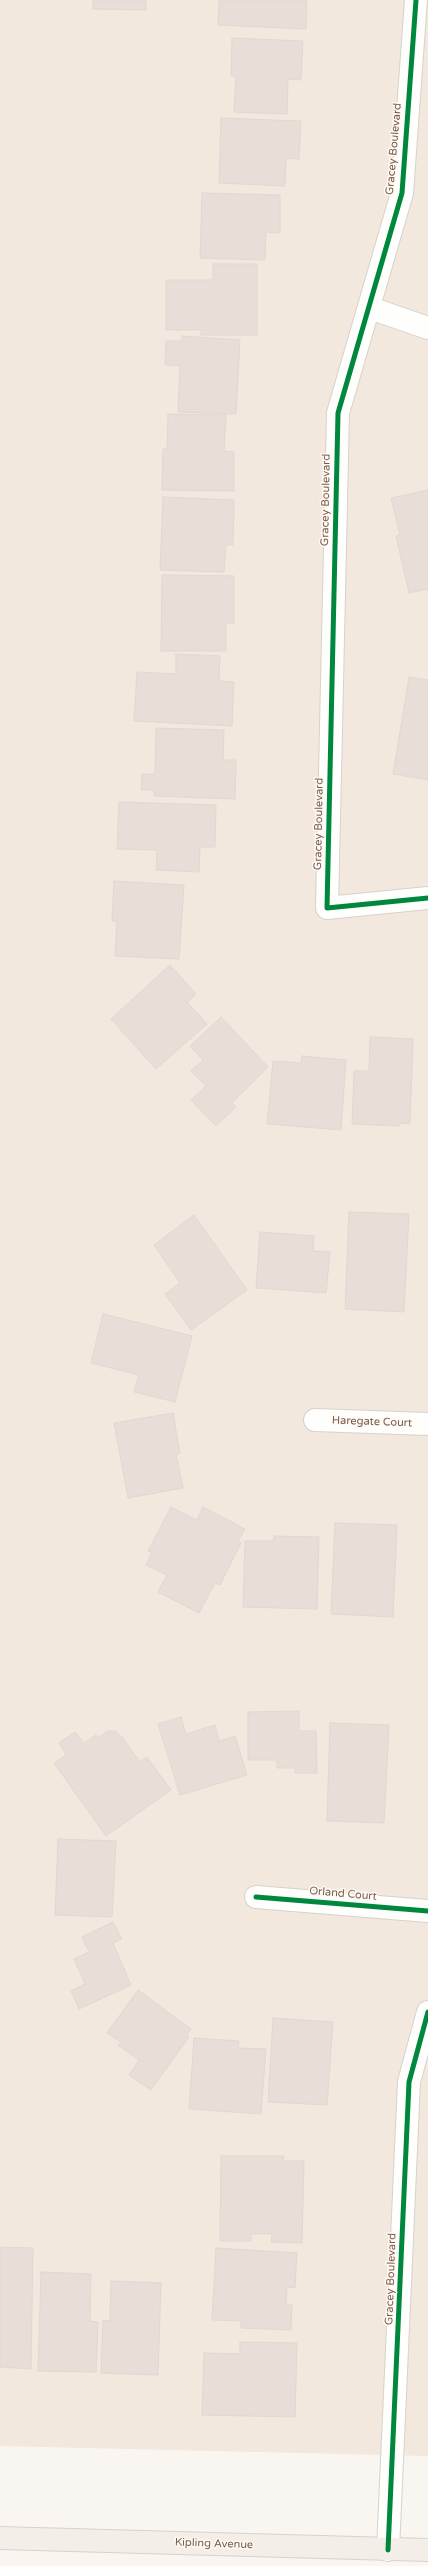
<!DOCTYPE html>
<html>
<head>
<meta charset="utf-8">
<style>
	body { margin:0 }
	canvas { display:block; background:#f9f5f0 }
</style>
</head>
<body>
<canvas width="428" height="2566"></canvas>
<script>
const c = document.querySelector('canvas').getContext('2d');
c.lineJoin = 'round';
function paint(path, color) { c.fillStyle = color; c.fill(path, 'evenodd'); }
const toPath = rows => new Path2D(rows.map(r => 'M' + r).join(''));
function strokePath(path, color, width, dash) { c.strokeStyle = color; c.lineWidth = width; c.lineCap = dash ? 'butt' : 'round'; c.setLineDash(dash || []); c.stroke(path); }
function label(font, color, halo, rows, align = 'center') {
  c.font = font + ' "Varela Round",sans-serif'; c.lineWidth = 3; c.setLineDash([]); c.textBaseline = 'middle'; c.strokeStyle = halo; c.fillStyle = color; for (const [text, x, y, turn = 0] of rows) {
    c.save(); c.translate(x, y); c.rotate((+turn || 0) * Math.PI / 180); c.textAlign = isNaN(turn) ? turn : align; if (halo) c.strokeText(text, 0, 0); c.fillText(text, 0, 0); c.restore();
  }
}
paint(toPath([
	[0,0,428,0,428,2456,0,2446]
]), '#f2e8de');
const building = toPath([
	[93,0,146,0,146,10,93,9,93,0],
	[219,0,307,0,306,29,218,25,219,0],
	[232,38,303,41,301,80,288,79,287,114,234,112,236,76,231,76,232,38],
	[221,118,301,121,299,159,286,158,285,186,219,183,221,118],
	[202,193,280,195,280,233,266,232,265,260,200,258,202,193],
	[213,264,257,264,257,335,201,335,201,330,166,330,166,280,213,280,213,264],
	[182,336,240,340,236,414,178,412,180,366,165,365,166,341,182,341,182,336],
	[168,414,226,415,224,451,234,452,234,491,162,490,163,449,167,449,168,414],
	[428,490,428,589,409,593,396,536,400,535,391,498,428,490],
	[163,497,234,500,233,545,226,545,224,572,160,570,163,497],
	[162,575,234,576,234,623,226,623,226,651,161,651,162,575],
	[176,654,220,656,219,681,234,682,232,726,134,721,137,672,176,674,176,654],
	[409,677,428,680,428,780,393,774,409,677],
	[156,728,224,730,223,760,236,760,235,799,154,796,154,790,141,790,142,774,155,774,156,728],
	[119,802,216,805,215,847,200,847,199,872,156,870,157,850,117,849,119,802],
	[114,881,184,885,179,959,115,956,117,921,112,921,114,881],
	[170,965,196,994,187,1002,207,1024,156,1069,111,1019,170,965],
	[221,1017,268,1067,232,1103,236,1107,216,1126,191,1100,206,1086,191,1071,203,1060,190,1046,221,1017],
	[370,1037,413,1039,410,1124,400,1123,400,1126,352,1124,354,1071,369,1071,370,1037],
	[302,1056,346,1060,341,1130,267,1124,273,1061,301,1063,302,1056],
	[349,1212,409,1214,404,1312,345,1309,349,1212],
	[194,1215,247,1290,191,1330,165,1294,180,1283,154,1245,194,1215],
	[260,1232,314,1236,313,1251,330,1252,326,1293,256,1288,260,1232],
	[103,1314,192,1336,175,1402,134,1392,139,1375,91,1363,103,1314],
	[173,1413,180,1454,176,1454,183,1488,128,1498,114,1423,173,1413],
	[171,1507,197,1520,203,1507,245,1529,238,1541,241,1543,220,1585,215,1583,199,1613,158,1592,167,1575,146,1565,152,1552,148,1551,171,1507],
	[335,1523,397,1525,393,1617,331,1614,335,1523],
	[274,1536,319,1537,317,1609,243,1607,245,1541,273,1541,274,1536],
	[299,1711,299,1731,316,1731,317,1773,295,1773,295,1768,277,1768,277,1760,248,1760,248,1712,299,1711],
	[181,1717,186,1734,215,1725,219,1741,235,1736,247,1775,180,1795,158,1724,181,1717],
	[330,1723,389,1725,384,1823,327,1821,330,1723],
	[107,1731,115,1731,122,1737,140,1762,147,1757,171,1790,106,1836,54,1763,66,1755,59,1743,75,1732,84,1743,96,1735,98,1738,107,1731],
	[58,1839,116,1841,112,1917,55,1915,58,1839],
	[113,1922,122,1939,113,1943,131,1985,79,2009,71,1991,85,1984,74,1959,89,1952,82,1937,113,1922],
	[138,1990,191,2029,187,2035,189,2037,151,2090,129,2075,139,2060,118,2045,121,2042,107,2033,138,1990],
	[273,2018,333,2022,327,2105,268,2102,273,2018],
	[194,2038,239,2041,238,2048,266,2049,261,2114,189,2109,194,2038],
	[221,2156,284,2156,283,2161,304,2161,302,2243,271,2242,272,2234,251,2234,251,2241,220,2241,221,2156],
	[0,2247,33,2248,31,2369,0,2367,0,2247],
	[216,2248,297,2253,295,2288,287,2287,286,2304,292,2305,291,2330,241,2328,241,2321,212,2320,216,2248],
	[41,2272,91,2274,90,2321,98,2322,96,2372,38,2371,41,2272],
	[111,2281,161,2283,158,2375,101,2373,103,2320,110,2321,111,2281],
	[240,2342,297,2343,295,2417,202,2415,204,2353,240,2354,240,2342]
]);
paint(building, '#e6ded7');
strokePath(building, '#e2d8d2', 1);
const minor = toPath([
	[416,0,402,193,338,413,327,908,428,898],
	[370,308,428,328],
	[315,1420,428,1424],
	[256,1897,428,1911],
	[388,2550,409,2082,428,2012]
]);
const major = toPath([
	[0,2538,428,2550]
]);
strokePath(minor, '#d7d1cb', 24);
strokePath(major, '#dad1cc', 24);
strokePath(minor, '#fefefd', 22);
strokePath(major, '#f3eee8', 22);
strokePath(toPath([
	[416,0,402,193,338,413,327,908,428,898],
	[256,1897,428,1911],
	[388,2550,409,2082,428,2012]
]), '#00873e', 5);
label('11px', '#7a5c4d', '#fffaf3', [
	["Gracey Boulevard",394,149,-85],
	["Gracey Boulevard",326,500,-89],
	["Gracey Boulevard",319,824,-89],
	["Haregate Court",372,1422,2],
	["Orland Court",343,1894,5],
	["Gracey Boulevard",391,2279,-88],
	["Kipling Avenue",214,2544,2]
]);
</script>
</body>
</html>
